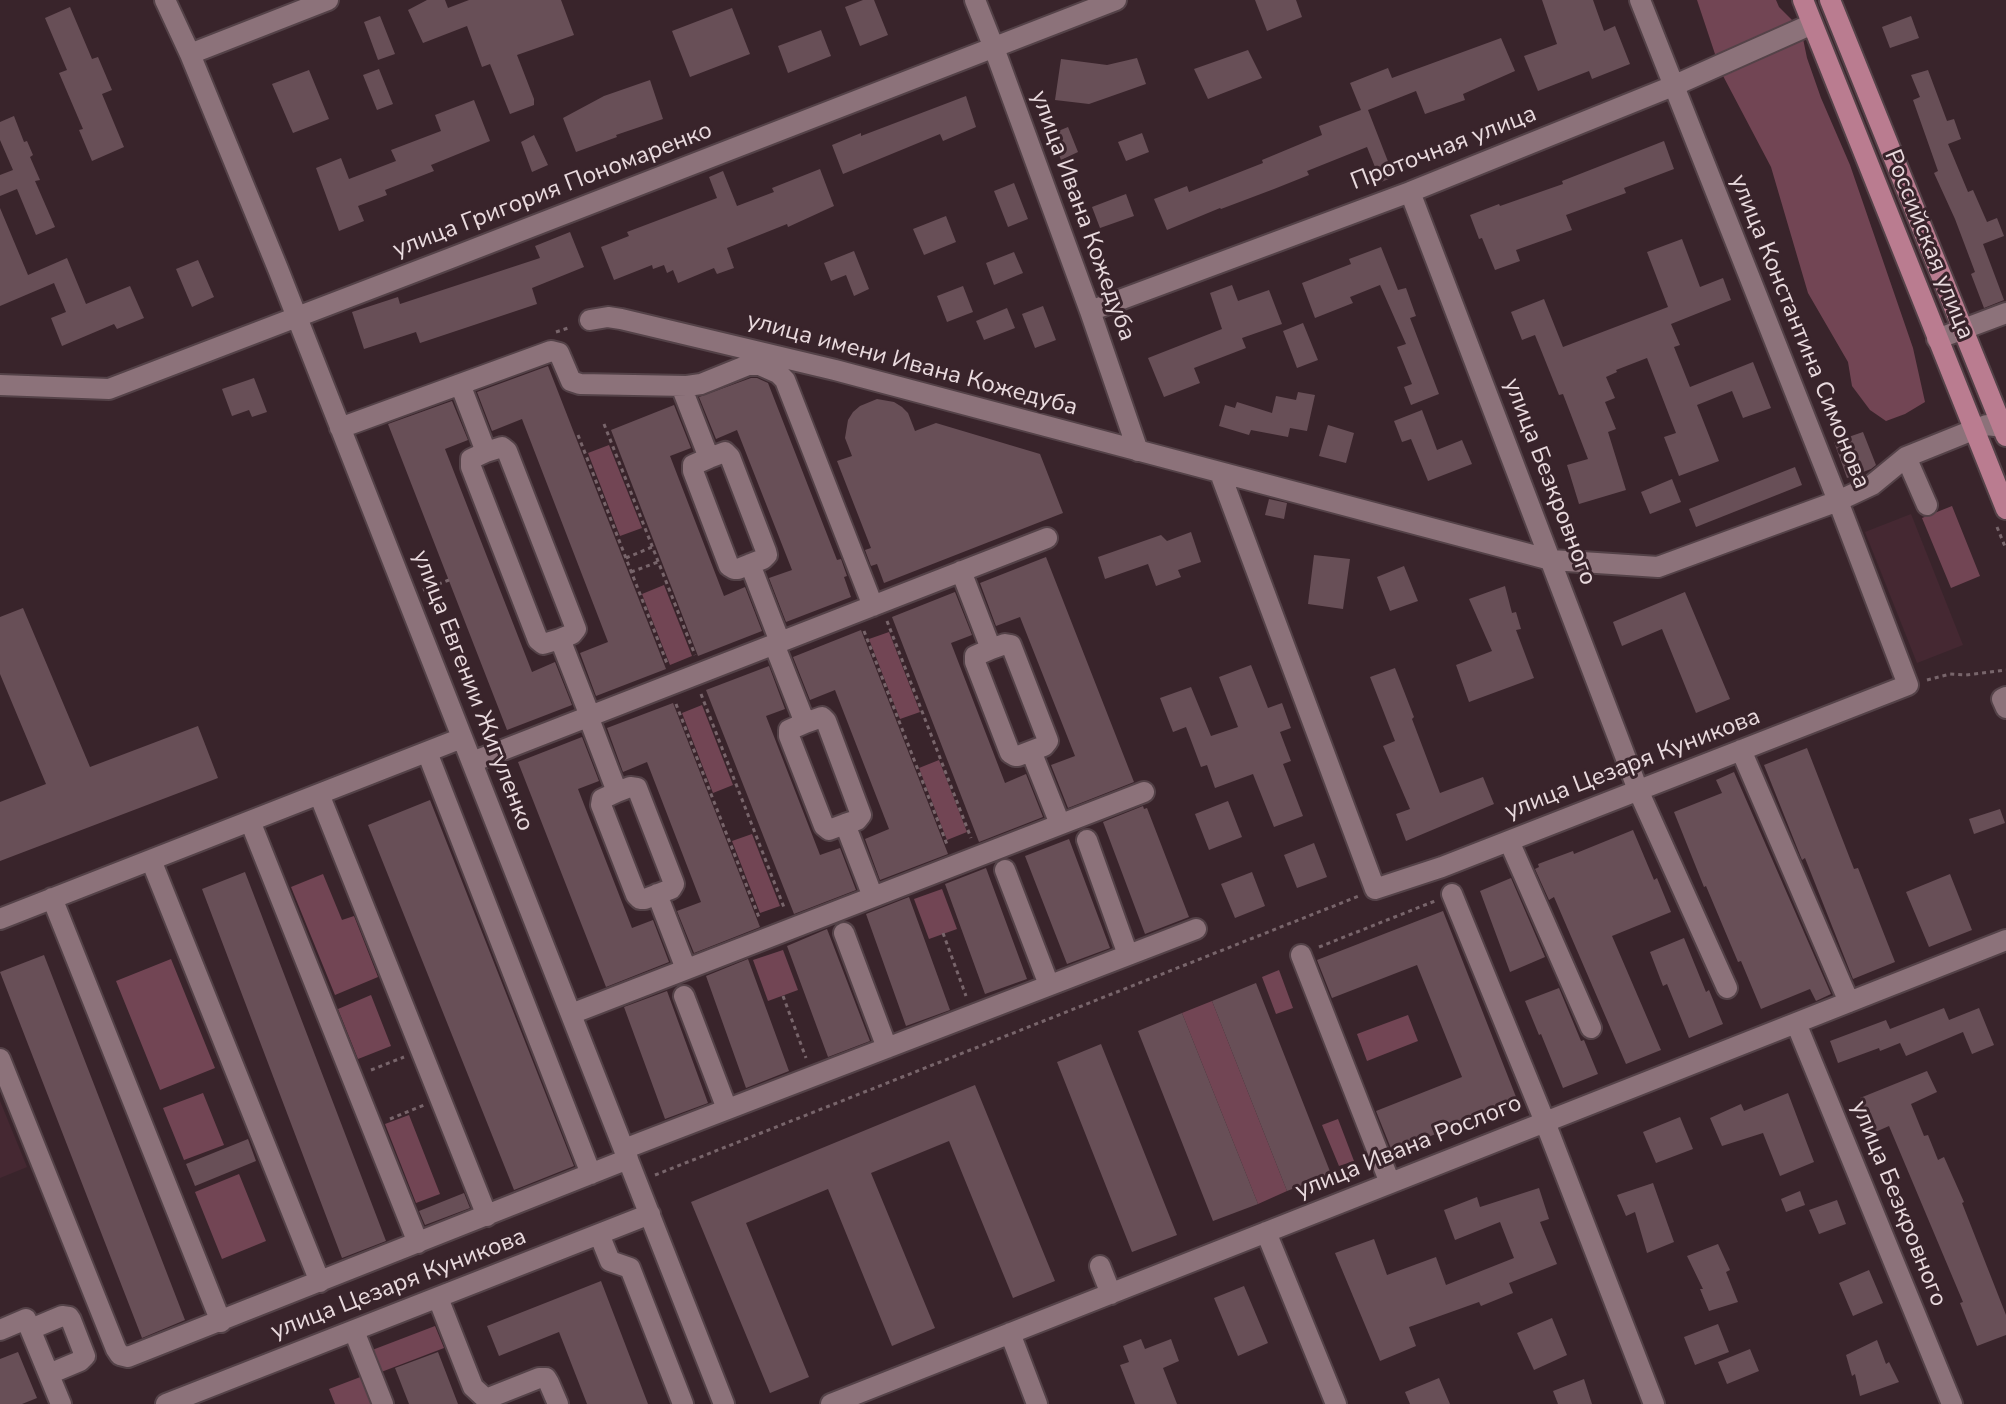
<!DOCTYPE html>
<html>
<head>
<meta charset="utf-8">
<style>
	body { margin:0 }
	canvas { display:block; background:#39242b }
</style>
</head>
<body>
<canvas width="2006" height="1404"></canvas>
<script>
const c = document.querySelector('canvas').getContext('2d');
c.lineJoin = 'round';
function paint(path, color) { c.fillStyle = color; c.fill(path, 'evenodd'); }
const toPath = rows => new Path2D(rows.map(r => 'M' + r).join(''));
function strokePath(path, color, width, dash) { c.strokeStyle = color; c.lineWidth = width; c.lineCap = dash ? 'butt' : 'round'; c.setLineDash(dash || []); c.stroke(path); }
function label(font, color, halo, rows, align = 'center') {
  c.font = font + ' "Nunito Sans",sans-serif'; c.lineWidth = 6; c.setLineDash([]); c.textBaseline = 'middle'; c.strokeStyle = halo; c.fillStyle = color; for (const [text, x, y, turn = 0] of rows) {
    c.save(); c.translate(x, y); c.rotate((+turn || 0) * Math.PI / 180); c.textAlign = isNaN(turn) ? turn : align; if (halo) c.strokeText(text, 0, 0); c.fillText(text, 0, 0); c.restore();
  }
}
paint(toPath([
	[1911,514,1963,645,1917,663,1865,532],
	[0,1101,27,1167,0,1178]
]), '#452832');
paint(toPath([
	[1697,0,1776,0,1779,7,1801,29,1807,58,1821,98,1850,165,1913,348,1925,402,1905,414,1886,421,1870,410,1852,386,1848,362,1808,293,1771,167,1721,72],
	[609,445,642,528,620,536,588,453],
	[1952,506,1980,576,1951,588,1922,518],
	[664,585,692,656,670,665,642,594],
	[889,632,920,712,900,719,869,639],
	[702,705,733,785,713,793,682,713],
	[939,760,967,832,947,840,919,768],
	[752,834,780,906,760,913,732,841],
	[323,874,342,920,354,916,378,977,335,995,291,887],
	[942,889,957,929,929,939,914,899],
	[783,950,798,990,768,1001,753,960],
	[171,959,215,1068,160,1090,116,981],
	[1279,970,1293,1008,1276,1014,1262,977],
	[371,995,391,1046,358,1059,338,1009],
	[1212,1001,1287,1191,1258,1204,1182,1013],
	[1408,1015,1418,1041,1367,1061,1357,1034],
	[203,1093,224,1145,184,1160,163,1108],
	[409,1115,440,1194,416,1203,385,1124],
	[1338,1119,1354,1161,1339,1166,1322,1125],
	[239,1174,266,1241,222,1259,195,1192],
	[435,1326,444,1348,376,1374,367,1352],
	[363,1376,373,1402,371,1404,335,1404,329,1389]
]), '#724554');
paint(toPath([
	[427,0,445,0,448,8,469,0,561,0,574,35,517,55,534,99,534,105,510,114,490,64,482,67,467,26,423,43,408,10],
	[863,0,874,0,888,35,860,46,845,7],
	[1255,0,1296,0,1302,17,1267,31],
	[1542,0,1593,0,1604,31,1615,26,1630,64,1592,79,1589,71,1538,91,1524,56,1557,44],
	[70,7,92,59,98,57,112,90,102,94,124,147,92,161,79,130,83,129,59,73,67,70,45,18],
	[732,8,750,54,690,77,672,31],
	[380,16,395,54,378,60,364,22],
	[1911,16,1919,38,1890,48,1882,27],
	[821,30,831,56,788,73,778,46],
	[1501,38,1515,71,1463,94,1465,100,1425,114,1416,91,1368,110,1394,177,1381,182,1367,147,1307,171,1309,175,1274,189,1221,209,1220,208,1167,230,1154,199,1187,186,1189,192,1263,163,1262,160,1322,135,1319,126,1361,110,1350,83,1388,68,1392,78],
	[1248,50,1262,78,1208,99,1194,69],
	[1137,58,1146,84,1089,104,1055,100,1061,59,1107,65],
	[379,69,393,104,377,110,363,75],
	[309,70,329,119,293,133,272,84],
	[1928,70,1947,121,1954,119,1961,139,1948,144,1968,192,1973,190,1987,222,1997,218,2004,236,1983,244,2004,300,1984,308,1971,274,1975,272,1955,219,1934,173,1938,171,1913,100,1920,97,1911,75],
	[650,80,663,119,616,135,617,137,576,152,563,118,604,96],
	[966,96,976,127,943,141,940,134,843,174,832,145,861,133,861,136],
	[474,100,490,141,431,165,434,171,385,190,387,195,358,206,364,221,339,231,316,168,341,158,349,179,396,161,391,150,441,131,435,115],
	[14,116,24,142,27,141,33,155,30,157,40,180,35,181,55,227,36,235,17,189,0,196,0,175,13,170,0,140,0,122],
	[1068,127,1078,152,1061,160,1051,134],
	[1142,133,1149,152,1126,161,1118,142],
	[534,135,548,165,532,172,521,142],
	[1664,141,1674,169,1624,188,1626,193,1566,215,1572,230,1516,250,1520,261,1495,270,1482,238,1479,239,1470,215,1499,204,1500,206,1563,184,1562,181],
	[820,169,834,206,788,227,787,224,727,248,734,268,717,274,714,268,678,283,673,270,667,273,664,265,653,269,652,265,614,280,601,247,629,236,627,232,717,198,709,177,723,171,737,206,774,192,772,188],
	[1014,183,1028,219,1008,227,994,191],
	[1126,194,1134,216,1100,228,1092,207],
	[0,208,28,275,67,258,86,304,130,286,144,318,117,329,114,324,62,346,51,318,66,312,54,283,0,306],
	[946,216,956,242,924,255,913,229],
	[570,232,584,267,532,288,537,304,420,343,416,332,364,349,352,312,398,297,400,304,540,258,535,246],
	[1682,239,1700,287,1723,278,1731,300,1671,324,1680,345,1674,347,1690,387,1753,362,1771,408,1743,418,1732,391,1697,405,1719,461,1679,476,1664,437,1676,433,1647,358,1616,370,1617,372,1606,377,1615,398,1605,402,1616,429,1608,432,1626,490,1579,504,1567,465,1588,459,1563,394,1559,395,1535,335,1522,340,1511,312,1544,299,1563,347,1668,307,1647,252],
	[1381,247,1398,290,1406,288,1416,316,1410,318,1439,394,1411,405,1404,387,1412,384,1397,347,1406,344,1380,285,1350,297,1353,303,1315,318,1302,283,1351,264,1349,259],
	[854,251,869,289,854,296,846,275,831,281,824,263],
	[1014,252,1023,273,994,285,986,263],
	[198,260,214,297,192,307,176,269],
	[1232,285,1238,301,1269,290,1282,324,1242,338,1246,348,1194,368,1200,383,1164,397,1148,358,1222,329,1210,293],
	[963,286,973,312,947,322,937,296],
	[1043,306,1056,340,1035,348,1022,314],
	[1007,308,1015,328,984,340,976,321],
	[1303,323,1318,360,1297,368,1283,331],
	[548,366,666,669,596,696,580,653,608,642,522,419,492,431,477,392],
	[254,378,267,412,252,417,249,410,232,416,222,389],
	[751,378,757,378,768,383,837,560,841,559,847,576,844,577,851,597,786,622,769,578,792,570,737,430,716,439,699,397],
	[1298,392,1315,395,1307,431,1290,428,1288,437,1251,430,1249,435,1219,426,1225,405,1235,408,1237,402,1272,413,1276,396,1296,400],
	[877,399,894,402,902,407,908,413,915,431,936,423,1040,454,1063,513,884,583,877,564,871,566,865,550,871,548,837,461,852,456,845,438,848,420,853,412,860,406],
	[452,401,468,440,445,449,532,672,555,662,572,705,507,730,388,424],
	[674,405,691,448,670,456,724,596,745,587,762,631,698,656,611,430],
	[1422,410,1437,450,1462,440,1472,464,1428,481,1411,439,1402,442,1394,421],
	[1328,425,1354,433,1346,463,1319,456],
	[1863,432,1876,465,1871,469,1847,478,1834,442],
	[1795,467,1802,485,1696,527,1689,509],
	[1672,479,1681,502,1650,514,1641,492],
	[1269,499,1287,503,1284,519,1265,515],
	[1191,532,1201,562,1178,570,1181,577,1156,586,1148,564,1105,579,1098,557,1161,535,1167,541],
	[1314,555,1350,559,1343,609,1308,604],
	[1046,557,1134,782,1068,808,1051,765,1075,756,1020,617,996,626,980,583],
	[1404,566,1418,601,1390,611,1377,577],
	[1505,586,1512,613,1516,612,1521,629,1516,630,1534,678,1469,702,1456,665,1492,651,1469,599],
	[955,592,972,635,951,643,1005,783,1026,774,1043,817,979,842,892,617],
	[1685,592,1730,699,1696,713,1662,629,1622,646,1613,622],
	[23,608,90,767,198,726,218,778,0,861,0,802,46,784,0,674,0,617],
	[861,630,948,854,880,880,865,839,889,829,835,690,810,700,793,657],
	[1251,665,1268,708,1282,703,1291,728,1280,732,1291,761,1283,764,1303,816,1274,827,1253,774,1215,788,1207,765,1201,767,1186,727,1173,732,1160,698,1191,687,1211,736,1238,727,1219,677],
	[769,666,785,709,766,716,820,855,840,848,856,890,794,914,706,690],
	[1395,668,1414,717,1412,719,1440,793,1483,777,1494,804,1406,841,1396,814,1410,809,1383,746,1395,741,1370,677],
	[673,703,760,927,694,953,677,911,701,902,647,762,623,772,607,728],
	[582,737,599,781,578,789,632,928,653,920,669,962,606,987,518,762],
	[1807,748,1854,869,1858,868,1895,962,1853,979,1805,858,1802,860,1764,765],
	[1734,772,1831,994,1816,1001,1810,989,1761,1009,1741,961,1738,962,1706,886,1704,887,1674,812,1722,793,1716,780],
	[430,800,574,1166,514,1190,368,825],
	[1228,801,1242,837,1209,850,1195,814],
	[1143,806,1144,809,1147,808,1189,917,1145,934,1103,822],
	[2000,809,2005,823,1974,834,1969,819],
	[1633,830,1654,880,1657,878,1671,912,1612,936,1661,1050,1626,1064,1554,897,1549,900,1535,869,1539,867,1538,864,1573,851,1574,854],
	[1069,839,1110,948,1067,964,1025,856],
	[1314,843,1327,877,1297,888,1284,855],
	[986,868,1027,979,985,994,945,884],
	[245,872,386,1241,342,1258,202,889],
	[1252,872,1265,906,1235,918,1221,884],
	[1950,874,1972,930,1929,947,1906,892],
	[1511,878,1545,957,1510,972,1480,891],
	[909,897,950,1010,906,1026,866,914],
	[1443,911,1518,1102,1392,1151,1376,1111,1462,1077,1417,965,1332,998,1317,960],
	[827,929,870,1041,828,1057,787,946],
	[1684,938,1706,992,1709,990,1723,1024,1689,1038,1667,984,1663,986,1650,952],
	[44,955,185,1320,142,1338,0,972],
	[748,959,789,1071,746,1088,706,976],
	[1256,983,1331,1174,1287,1191,1212,1001],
	[1559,988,1581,1041,1584,1040,1598,1074,1563,1088,1541,1034,1539,1035,1525,1001],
	[667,991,708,1103,665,1119,624,1007],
	[1944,1008,1949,1020,1979,1008,1994,1045,1972,1054,1963,1032,1906,1056,1900,1043,1880,1051,1879,1048,1838,1063,1830,1041,1886,1020,1890,1029],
	[1182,1013,1258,1204,1213,1221,1138,1031],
	[1101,1044,1177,1235,1132,1252,1057,1062],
	[1927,1071,1937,1092,1911,1104,1924,1136,1928,1135,1938,1160,1944,1157,1964,1202,1962,1203,2006,1315,2006,1335,1977,1346,1960,1303,1963,1302,1889,1126,1873,1133,1860,1098],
	[975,1085,1055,1281,1013,1298,949,1141,871,1173,935,1328,892,1346,828,1189,746,1223,809,1377,770,1393,691,1202],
	[1788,1093,1814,1162,1780,1176,1763,1133,1722,1146,1710,1118,1741,1104,1744,1111],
	[1680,1117,1693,1149,1656,1163,1643,1132],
	[248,1139,256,1161,195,1186,186,1164],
	[1653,1183,1674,1242,1647,1253,1635,1212,1626,1216,1617,1195],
	[1539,1188,1549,1219,1540,1222,1557,1264,1509,1283,1513,1293,1481,1306,1479,1302,1409,1327,1416,1346,1380,1361,1335,1253,1374,1239,1387,1275,1436,1257,1446,1285,1514,1258,1500,1222,1455,1240,1444,1210,1477,1197,1480,1207],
	[1800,1191,1805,1205,1786,1212,1781,1199],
	[464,1193,470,1208,425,1225,419,1211],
	[1837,1200,1846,1224,1819,1234,1809,1210],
	[1718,1244,1730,1270,1726,1272,1738,1302,1709,1311,1700,1289,1703,1289,1687,1256],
	[1869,1270,1883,1303,1853,1316,1839,1283],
	[601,1281,648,1404,587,1404,559,1332,499,1356,487,1326],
	[1244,1286,1268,1343,1238,1356,1214,1298],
	[1552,1318,1567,1355,1534,1370,1517,1333],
	[1718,1324,1729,1352,1695,1365,1684,1337],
	[1141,1339,1145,1349,1171,1339,1179,1361,1163,1368,1177,1404,1135,1404,1120,1365,1129,1362,1123,1346],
	[1877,1340,1886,1364,1889,1362,1899,1382,1860,1396,1855,1374,1852,1376,1846,1355],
	[1750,1349,1759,1371,1727,1384,1718,1362],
	[18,1352,37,1398,22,1404,0,1404,0,1359],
	[438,1352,458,1404,409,1404,395,1368],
	[1439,1378,1450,1404,1410,1404,1405,1392],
	[1584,1379,1592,1404,1558,1404,1553,1391]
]), '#684f57');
const minor = toPath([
	[165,0,190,54,278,269,724,1404],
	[975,0,994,48,1090,311,1138,451],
	[190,54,328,0],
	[1410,192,1638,790,1727,988],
	[1090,311,1410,192,1673,86,1812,24],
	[590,320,608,317,621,319,835,370,1551,560,1658,567,1838,501,1872,485,1906,457,1973,430,1987,425,2003,427],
	[1937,339,2006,313],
	[460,384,486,452,471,459,471,467,538,640,543,644,560,639,590,716],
	[0,385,109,389,451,258,1116,0],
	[681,386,709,458,693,465,693,471,729,566,734,569,738,569,763,559,767,555,766,551,730,457,725,452,709,458],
	[340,428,551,351,559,353,571,381,580,384,687,386,701,384,748,365,760,365,778,373,785,380,873,606],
	[486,452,502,447,507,451,576,629,572,634,560,639],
	[1906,457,1927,505],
	[1220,473,1375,889,1442,867,1908,685,1838,501,1640,0],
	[750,564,780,642],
	[961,571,991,649,975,656,975,662,1010,753,1015,756,1018,756,1044,746,1048,741,1047,738,1011,645,1005,644,991,649],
	[774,644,805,723,789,730,789,736,824,826,829,830,845,824,873,897],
	[2006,697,2002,699,2006,708],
	[588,716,617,792,602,799,601,805,636,895,640,899,645,899,671,889,674,884,673,881,637,788,630,787,617,792],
	[805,723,822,717,826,721,861,815,857,820,845,824],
	[1741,750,1849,1002],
	[1031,751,1060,824],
	[427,752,591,1174],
	[472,762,1047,538],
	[319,794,487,1216],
	[250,821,418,1243],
	[1087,840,1128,955],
	[1509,841,1591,1028],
	[151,860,320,1282],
	[1005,870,1049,985],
	[657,894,686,969],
	[1452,894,1545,1122,1654,1404],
	[52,898,221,1322],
	[0,919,462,738],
	[844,933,887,1048],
	[1301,955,1390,1183],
	[684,996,727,1109],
	[571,1014,1144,792],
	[1796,1023,1952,1404],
	[0,1059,116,1349,120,1355,128,1357,628,1159],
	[624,1149,1196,929],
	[1266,1232,1336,1404],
	[599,1234,610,1261,630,1268,683,1404],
	[1100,1266,1111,1294],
	[438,1298,473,1387,486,1399,488,1404],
	[31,1329,62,1316,69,1317,71,1320,85,1356,80,1361,49,1374],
	[0,1330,26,1319,61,1404],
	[354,1331,383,1404],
	[1010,1333,1037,1404],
	[486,1399,539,1378,546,1378,549,1383,558,1404],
	[166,1404,650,1214],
	[831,1404,2006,940]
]);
const major = toPath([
	[1803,0,2006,509],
	[1830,0,2006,436]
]);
strokePath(minor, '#544248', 24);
strokePath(major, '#544248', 24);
strokePath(toPath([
	[556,332,571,327],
	[604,424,695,655],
	[578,435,668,666],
	[1997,527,2006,549],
	[626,558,652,547],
	[631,572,658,562],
	[423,590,449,580],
	[887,621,971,838],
	[864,631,948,847],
	[1927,680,1950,674,1966,675,2006,670],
	[701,694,785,910],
	[676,704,760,920],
	[943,933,966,996],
	[1319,947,1435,901],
	[783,996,806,1058],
	[371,1070,404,1057],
	[390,1119,424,1105],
	[655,1175,1359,896]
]), '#78656b', 3, [4, 4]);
strokePath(minor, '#8c727a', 20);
strokePath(major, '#ba7c90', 20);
label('24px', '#e9dade', '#39242b', [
	["Проточная улица",1444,149,-21],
	["улица Григория Пономаренко",553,191,-21],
	["улица Ивана Кожедуба",1082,216,70],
	["Российская улица",1928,245,68],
	["улица Константина Симонова",1799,332,68],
	["улица имени Ивана Кожедуба",912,365,15],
	["улица Безкровного",1549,482,69],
	["улица Евгении Жигуленко",472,691,69],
	["улица Цезаря Куникова",1633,765,-21],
	["улица Ивана Рослого",1409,1148,-22],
	["улица Безкровного",1898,1204,68],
	["улица Цезаря Куникова",399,1285,-21]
]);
</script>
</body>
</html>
